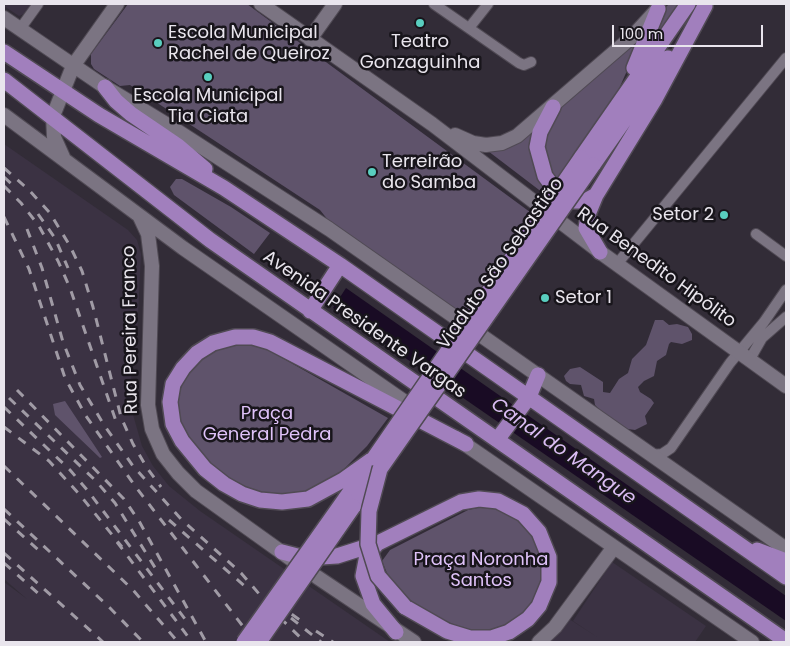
<!DOCTYPE html>
<html>
<head>
<meta charset="utf-8">
<style>
	body { margin:0 }
	#map { position:relative; width:790px; height:646px; overflow:hidden; background:#322c37; font-family:Poppins,sans-serif }
	canvas { display:block }
	.frame { position:absolute; inset:0; border:5px solid #e9e5ed; pointer-events:none }
	.scale { position:absolute; left:612px; top:25px; width:151px; height:22px; box-sizing:border-box; border:2px solid #e9e5ed; border-top:0; padding-left:6px; font-size:15px; line-height:18px; white-space:nowrap; color:#e9e5ed; -webkit-text-stroke:4px #18151b; paint-order:stroke }
</style>
</head>
<body>
<div id="map">
<canvas width="790" height="646"></canvas>
<div class="frame"></div>
<div class="scale">100 m</div>
</div>
<script>
const c = document.querySelector('canvas').getContext('2d');
c.lineJoin = 'round';
function paint(path, color) { c.fillStyle = color; c.fill(path, 'evenodd'); }
const toPath = rows => new Path2D(rows.map(r => 'M' + r).join(''));
function strokePath(path, color, width, dash) { c.strokeStyle = color; c.lineWidth = width; c.lineCap = dash ? 'butt' : 'round'; c.setLineDash(dash || []); c.stroke(path); }
function label(font, color, halo, rows, align = 'center') {
  c.font = font + ' Poppins,sans-serif'; c.lineWidth = 5; c.setLineDash([]); c.textBaseline = 'middle'; c.strokeStyle = halo; c.fillStyle = color; for (const [text, x, y, turn = 0] of rows) {
    c.save(); c.translate(x, y); c.rotate((+turn || 0) * Math.PI / 180); c.textAlign = isNaN(turn) ? turn : align; if (halo) c.strokeText(text, 0, 0); c.fillText(text, 0, 0); c.restore();
  }
}
paint(toPath([
	[4,4,32,4,24,14,19,16,4,6],
	[4,144,128,230,137,240,141,254,136,357,131,362,132,411,142,446,153,466,169,486,200,511,390,642,4,642,4,582,27,599,4,579],
	[612,562,706,626,695,642,546,642,566,617,597,637,573,621]
]), '#3b3243');
paint(toPath([
	[128,4,247,4,534,215,464,315,332,225,320,210,130,85,120,86,94,69,91,64,91,54],
	[669,4,679,4,651,46,666,7],
	[642,37,618,91,557,181,551,171,544,147,546,133,560,108],
	[532,132,532,160,538,177,549,192,547,196,488,151,505,149],
	[176,179,182,179,231,207,270,233,254,254,174,195,170,187],
	[655,320,663,320,669,325,677,324,688,327,692,334,692,340,682,344,671,342,669,344,666,355,657,361,654,376,644,381,638,387,640,392,651,399,654,403,645,416,647,424,635,430,621,428,605,415,595,405,594,399,584,396,581,385,570,384,566,381,564,376,570,369,580,367,603,382,603,392,610,393,619,379,628,373,632,359,646,345],
	[235,343,263,347,388,418,367,446,344,469,322,486,301,493,277,494,257,492,232,480,208,461,187,437,179,420,178,399,183,381,195,365,210,352],
	[65,401,102,457,100,458,55,415,53,404],
	[486,506,504,511,519,521,530,532,541,556,542,571,540,583,533,600,523,613,509,623,495,629,476,631,457,626,429,613,405,597,389,578,382,561,390,550,468,510]
]), '#5f536b');
paint(toPath([
	[346,288,786,596,786,621,333,308]
]), '#190b24');
const street = toPath([
	[434,4,519,63,524,65,531,62],
	[469,28,488,4],
	[20,29,38,4],
	[756,234,786,256],
	[617,264,786,58],
	[750,359,762,338,786,317],
	[650,455,662,454,671,448,730,363,764,322,786,290]
]);
const secondary = toPath([
	[261,4,432,124,600,252,786,386],
	[4,18,105,87,171,127,329,229,786,549],
	[310,39,335,4],
	[4,115,183,248,418,411],
	[455,135,473,143,486,145,502,143,517,136,633,36,655,12],
	[63,157,54,137,53,116,73,66,117,4],
	[140,217,148,234,152,266,148,405,152,429,163,454,178,473,196,491,291,559],
	[456,438,752,642],
	[317,577,414,642],
	[539,642,555,627,614,547]
]);
const primary = toPath([
	[4,52,99,115,224,188,340,265,786,577],
	[634,68,658,9],
	[4,80,210,240,786,641],
	[105,87,116,101,131,114,178,146,205,169],
	[553,107,540,132,537,147,545,176,556,191,574,201,585,201,596,195],
	[581,158,688,4],
	[593,165,668,58],
	[600,252,586,228,589,212,596,195,655,99,705,6],
	[310,311,340,265],
	[497,440,529,397,538,375],
	[374,458,343,480,308,499,282,502,260,500,242,494,224,484,205,469,182,441,173,424,170,402,173,384,183,368,197,353,213,343,235,337,253,337,270,342,466,444],
	[345,499,366,469],
	[353,507,379,472],
	[376,545,367,555,363,576,373,604,396,632],
	[757,550,786,561],
	[282,552,305,558,337,556,378,543,461,502,479,499,498,501,523,514,539,532,549,557,549,582,539,606,528,619,509,632,491,638,470,638,447,631,405,607]
]);
strokePath(street, '#504a54', 12);
strokePath(secondary, '#504a54', 16);
strokePath(primary, '#504a54', 18);
strokePath(street, '#7b7482', 10);
strokePath(secondary, '#7b7482', 14);
strokePath(primary, '#a17fbd', 15);
strokePath(toPath([
	[4,168,29,190,50,213,70,246,82,271,93,307,121,417,133,444,147,468,161,487],
	[4,177,17,189],
	[4,186,21,203,39,226,58,261,70,288,118,427],
	[38,214,55,238,68,268],
	[4,217,29,269,65,378,86,416,135,486,255,642],
	[27,229,42,268,63,342,80,385,104,425,133,466,181,519,241,573,273,610],
	[17,390,124,499,139,521,206,642],
	[9,398,96,481,115,503,159,574],
	[4,407,70,470,88,491,188,623],
	[4,427,49,461,80,495,122,547],
	[4,466,133,590,178,642],
	[4,509,110,608,143,642],
	[4,519,44,555],
	[169,520,248,589],
	[117,542,192,642],
	[4,553,103,642],
	[4,563,41,596],
	[277,604,300,620],
	[267,605,305,642],
	[291,618,321,642],
	[316,631,333,642]
]), '#a09ba5', 3, [9, 9]);
const primaryBridge = toPath([
	[374,458,581,158],
	[405,607,378,576,368,544,369,511,380,469,593,165],
	[244,642,345,499],
	[259,642,353,507]
]);
strokePath(primaryBridge, '#504a54', 18, []);
strokePath(primaryBridge, '#a17fbd', 15);
for (const [x, y, r, color] of [
	[420,23,5,"#59cebf"],
	[158,43,5,"#59cebf"],
	[208,77,5,"#59cebf"],
	[372,172,5,"#59cebf"],
	[724,215,5,"#59cebf"],
	[545,298,5,"#59cebf"]
]) { const dot = new Path2D(); dot.arc(x, y, r, 0, 2 * Math.PI); c.fillStyle = color; c.fill(dot); strokePath(dot, '#18151b', 2); }
label('18px', '#e9e5ed', '#18151b', [
	["Escola Municipal",168,33],
	["Rachel de Queiroz",168,54],
	["Teatro",420,42,"center"],
	["Gonzaguinha",420,63,"center"],
	["Escola Municipal",208,96,"center"],
	["Tia Ciata",208,117,"center"],
	["Terreirão",382,162],
	["do Samba",382,183],
	["Setor 2",714,215,"right"],
	["Setor 1",555,298]
], 'left');
label('18px', '#e9e5ed', '#18151b', [
	["Viaduto São Sebastião",501,264,-55],
	["Rua Benedito Hipólito",656,268,36],
	["Avenida Presidente Vargas",364,325,35],
	["Rua Pereira Franco",131,330,-91]
]);
label('18px', '#dfc2f9', '#18151b', [
	["Praça",267,414],
	["General Pedra",267,435],
	["Praça Noronha",481,560],
	["Santos",481,581]
]);
label('italic 19px', '#dabdf3', '#18151b', [
	["Canal do Mangue",563,452,35]
]);
</script>
</body>
</html>
